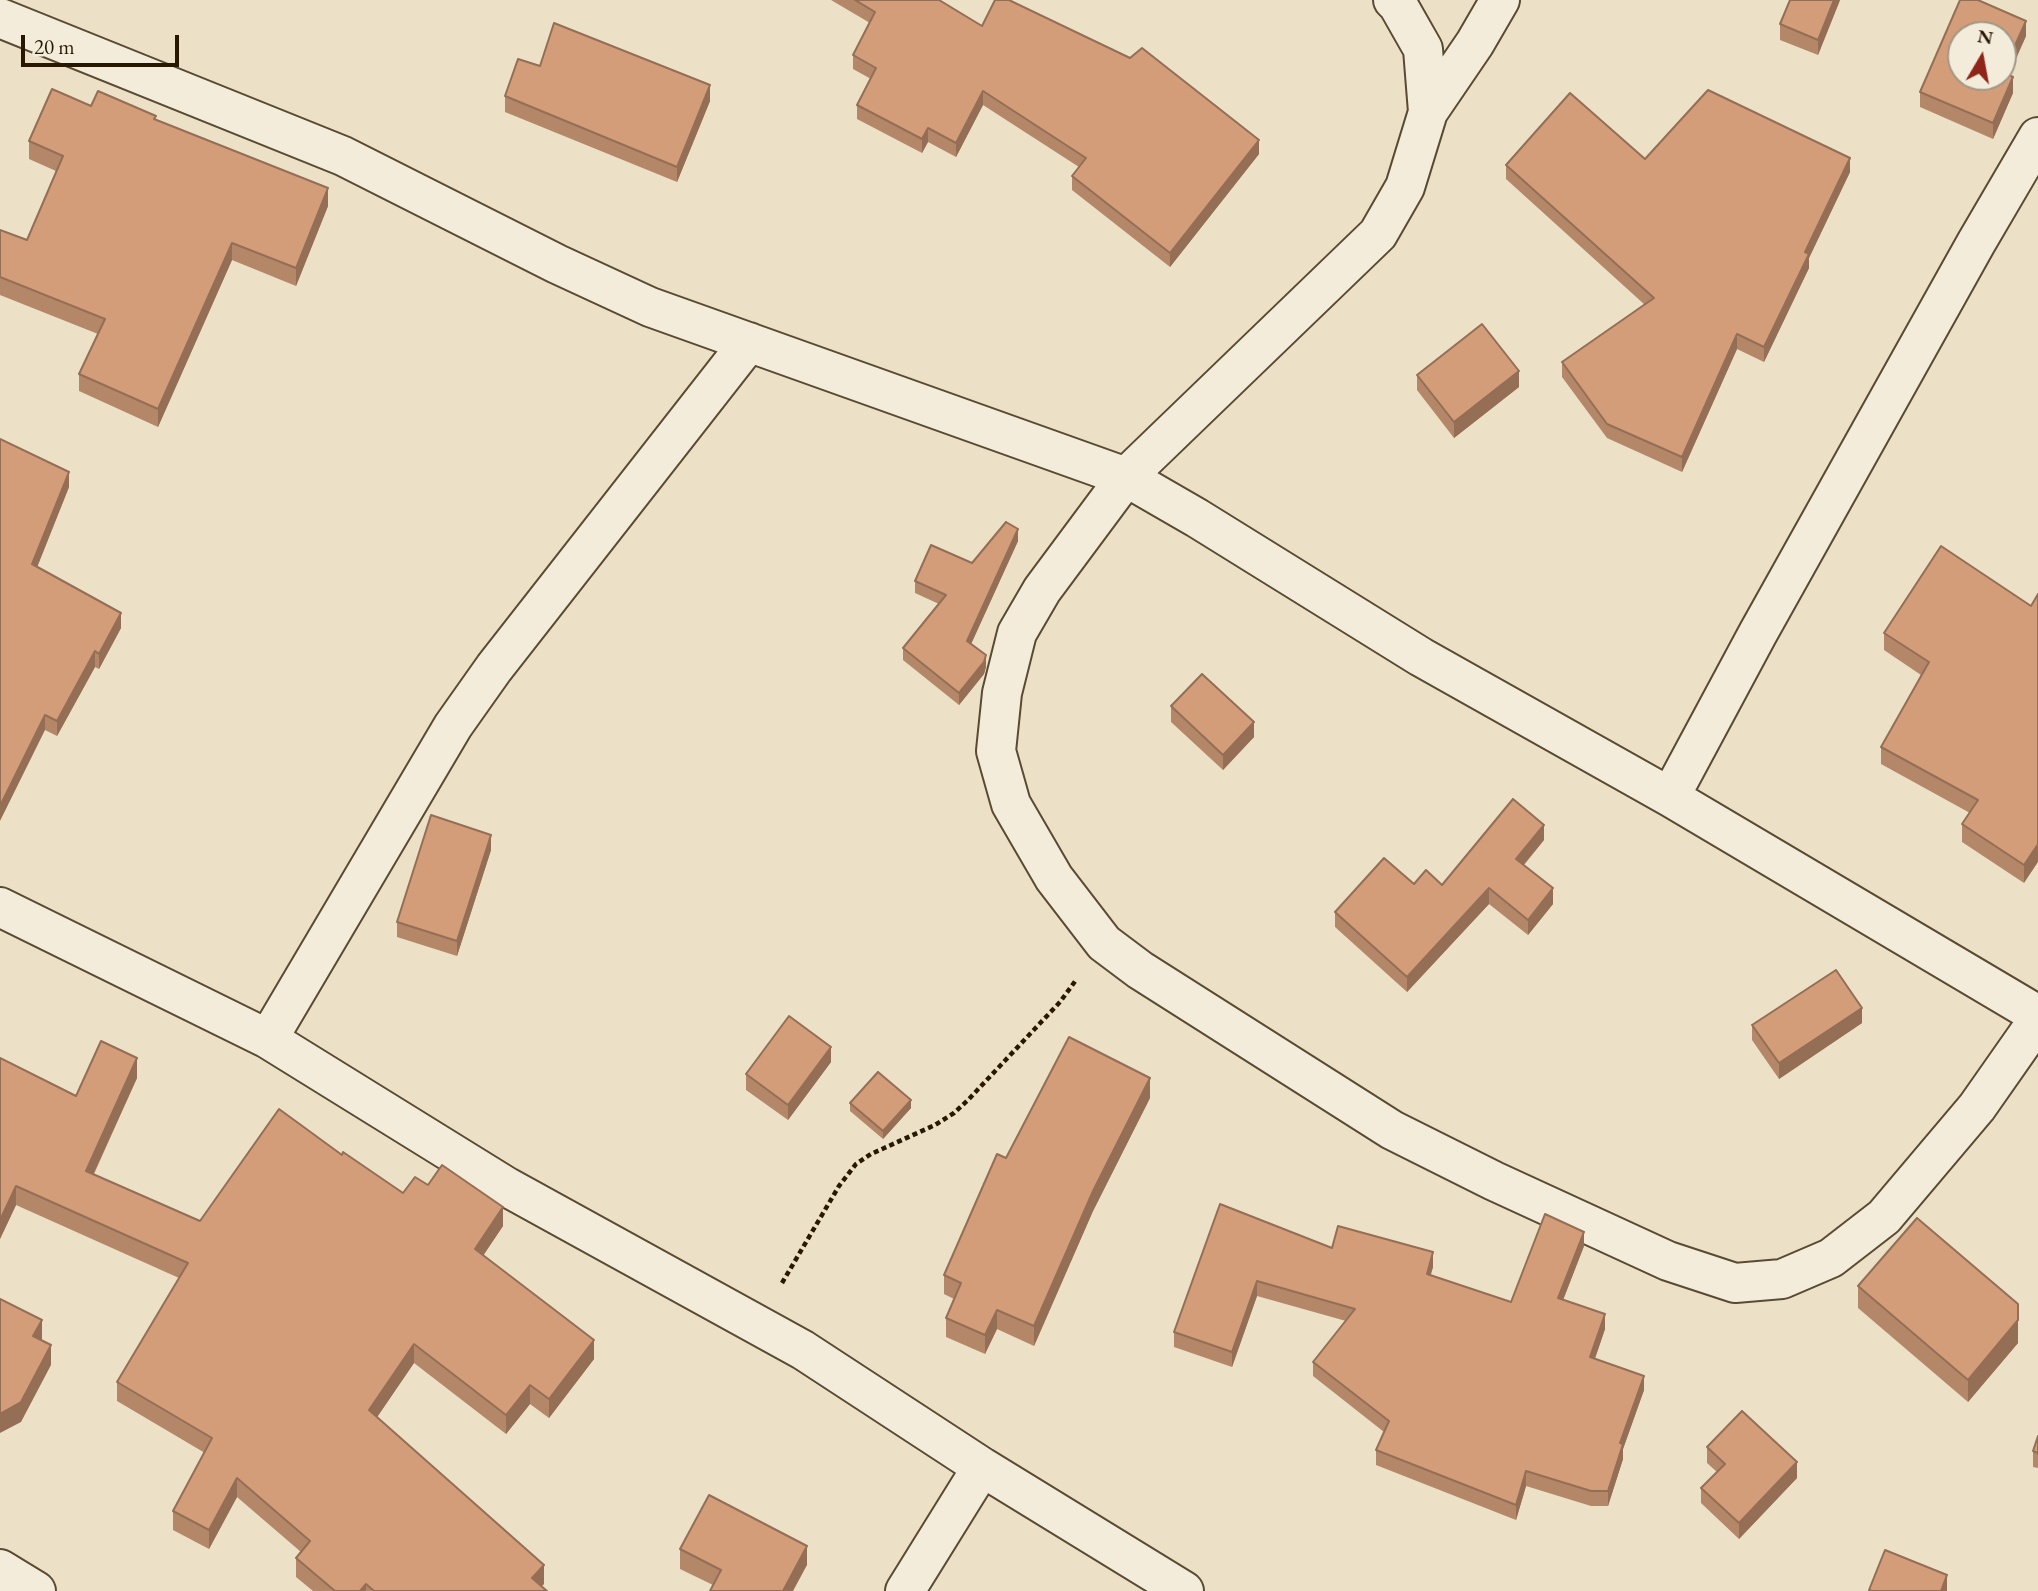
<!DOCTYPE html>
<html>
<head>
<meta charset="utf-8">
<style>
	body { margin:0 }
	#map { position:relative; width:2038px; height:1591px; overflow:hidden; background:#ece1c7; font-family:"EB Garamond",serif }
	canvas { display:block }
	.north { position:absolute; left:1947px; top:21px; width:70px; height:70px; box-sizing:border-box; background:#f3ecdb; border:2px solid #a29784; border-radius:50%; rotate:10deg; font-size:19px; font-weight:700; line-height:28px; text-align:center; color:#291801 }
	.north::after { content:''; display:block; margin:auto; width:24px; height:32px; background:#8f2418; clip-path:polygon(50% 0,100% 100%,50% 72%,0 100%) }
	.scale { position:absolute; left:21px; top:35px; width:158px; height:32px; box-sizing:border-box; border:4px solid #291801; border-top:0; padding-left:9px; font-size:21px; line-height:24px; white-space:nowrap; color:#291801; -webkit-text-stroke:5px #f3ecdb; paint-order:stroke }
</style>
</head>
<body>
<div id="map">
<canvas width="2038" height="1591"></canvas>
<div class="north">N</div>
<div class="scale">20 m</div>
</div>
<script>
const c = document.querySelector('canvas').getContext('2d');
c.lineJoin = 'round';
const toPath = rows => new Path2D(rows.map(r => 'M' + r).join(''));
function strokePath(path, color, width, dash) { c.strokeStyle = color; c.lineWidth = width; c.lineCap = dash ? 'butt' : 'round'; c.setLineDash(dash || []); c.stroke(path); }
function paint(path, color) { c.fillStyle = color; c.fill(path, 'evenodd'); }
const street = toPath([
	[1393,0,1398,5,1423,49,1428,112,1405,187,1378,234,1126,477,1042,590,1017,633,1002,693,996,751,1011,804,1054,878,1104,943,1140,970,1392,1130,1494,1181,1668,1261,1735,1283,1782,1279,1831,1258,1884,1217,1977,1107,2038,1020],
	[0,18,343,156,557,264,650,307,1126,477,1197,518,1421,657,1670,797,2038,1015],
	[1428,112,1475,43,1500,0],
	[1670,797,1758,633,1976,243,2038,137],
	[0,907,268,1039,507,1187,803,1350,982,1467,1184,1591],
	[268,1039,453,726,494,668,749,342],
	[0,1569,36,1591],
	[905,1591,982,1467]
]);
strokePath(street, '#5a4a32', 42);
strokePath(toPath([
	[782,1283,839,1186,856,1164,871,1154,935,1125,954,1113,968,1100,1060,1002,1076,980]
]), '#291801', 4.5, [5, 3.5]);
strokePath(street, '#f3ecdb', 38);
paint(toPath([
	[831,0,939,0,982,26,1259,154,1170,267,1072,190,1072,176,1079,167,983,105,956,157,928,142,922,153,857,119,857,105,871,79,853,69,853,55,870,23],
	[1840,0,1818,55,1780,40,1780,24],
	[2026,36,2009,75,2013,93,1993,139,1920,107,1920,92],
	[540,66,710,101,677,182,505,112,505,96],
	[91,106,156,120,328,206,296,286,232,260,158,427,79,391,79,374,98,334,0,295,0,230,27,240,56,171,29,159,29,141],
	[1645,159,1850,172,1809,258,1809,268,1764,362,1737,349,1682,472,1607,438,1562,377,1562,362,1645,305,1506,179,1506,165],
	[1417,375,1519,387,1454,438,1417,390],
	[0,439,69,487,37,567,121,628,99,669,95,667,57,736,45,730],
	[1018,541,971,644,986,667,984,674,959,705,903,660,903,648,939,604,915,593,915,581,972,563],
	[2031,606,2024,883,1962,842,1962,824,1970,813,1881,764,1881,747,1921,675,1884,650,1884,633],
	[1171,706,1254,737,1223,770,1171,722],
	[1544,840,1524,865,1553,904,1528,935,1489,904,1407,992,1335,927,1335,912,1414,884,1442,885],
	[491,850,457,956,397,937,397,922],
	[1862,1023,1779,1079,1752,1040,1752,1025],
	[0,1058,76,1096,137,1078,94,1174,200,1221,342,1155,403,1193,428,1185,503,1226,483,1255,594,1359,549,1418,530,1404,506,1434,414,1363,377,1417,544,1584,541,1586,547,1591,313,1591,296,1577,296,1558,301,1552,237,1497,209,1549,173,1530,173,1511,205,1453,117,1401,117,1382,179,1278,16,1205,0,1239],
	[831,1062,788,1120,746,1090,746,1074],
	[1150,1098,1093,1211,1034,1346,997,1329,985,1354,946,1337,946,1318,954,1299,944,1294,944,1275,1006,1158],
	[850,1103,911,1108,883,1139,850,1111],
	[1220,1204,1332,1248,1433,1267,1430,1275,1511,1302,1584,1246,1563,1300,1605,1329,1595,1359,1644,1390,1623,1449,1623,1459,1608,1506,1591,1506,1526,1486,1516,1520,1376,1465,1376,1450,1384,1432,1313,1376,1313,1362,1346,1321,1257,1296,1232,1367,1174,1347,1174,1332],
	[1858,1286,2018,1343,1968,1402,1858,1308],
	[2038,1436,2038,1468,2033,1467,2033,1451],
	[1707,1447,1797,1478,1739,1539,1701,1503,1701,1488,1717,1472,1707,1463],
	[680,1549,807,1565,713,1585,680,1569]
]), '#b58769');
paint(toPath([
	[1834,0,1840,0,1818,55,1818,40],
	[2026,21,2026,36,2003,87,2003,72],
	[2013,77,2013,93,1993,139,1993,123],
	[710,85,710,101,677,182,677,167],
	[983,91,983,105,956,157,956,143],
	[928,128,928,142,922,153,922,139],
	[1259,140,1259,154,1170,267,1170,253],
	[1850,158,1850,172,1809,258,1809,268,1764,362,1764,347,1805,252],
	[328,188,328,206,296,286,296,268],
	[232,243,232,260,158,427,158,409],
	[1737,334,1737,349,1682,472,1682,457],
	[1519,371,1519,387,1454,438,1454,422],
	[69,472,69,487,32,580,32,564],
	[1018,529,1018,541,967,653,967,641],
	[121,613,121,628,99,669,99,654],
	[95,651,95,667,57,736,57,721],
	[986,655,986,667,984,674,959,705,959,693],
	[45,715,45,730,0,821,0,806],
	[1254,722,1254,737,1223,770,1223,755],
	[1544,825,1544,840,1516,874,1516,859],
	[491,835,491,850,457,956,457,941],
	[2038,844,2038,862,2024,883,2024,865],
	[1489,888,1489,904,1407,992,1407,977],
	[1553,888,1553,904,1528,935,1528,920],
	[1862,1008,1862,1023,1779,1079,1779,1063],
	[831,1047,831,1062,788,1120,788,1105],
	[137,1058,137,1078,86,1190,86,1171],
	[1150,1078,1150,1098,1093,1211,1034,1346,1034,1326,1093,1191],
	[911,1100,911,1108,883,1139,883,1131],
	[16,1186,16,1205,0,1239,0,1220],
	[503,1207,503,1226,475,1268,475,1249],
	[1584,1232,1584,1246,1558,1313,1558,1298],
	[1433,1252,1433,1267,1427,1289,1427,1274],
	[1257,1281,1257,1296,1232,1367,1232,1352],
	[997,1310,997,1329,985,1354,985,1335],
	[1605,1314,1605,1329,1590,1372,1590,1357],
	[42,1320,42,1339,33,1355,33,1336],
	[2018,1320,2018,1343,1968,1402,1968,1380],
	[594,1340,594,1359,549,1418,549,1399],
	[414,1344,414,1363,369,1429,369,1410],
	[51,1345,51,1365,21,1422,0,1433,0,1414],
	[1644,1376,1644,1390,1623,1449,1623,1459,1608,1506,1608,1491,1620,1443],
	[530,1385,530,1404,506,1434,506,1415],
	[1797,1462,1797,1478,1739,1539,1739,1523],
	[1526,1471,1526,1486,1516,1520,1516,1505],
	[237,1478,237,1497,209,1549,209,1530],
	[807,1546,807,1565,793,1591,783,1591],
	[544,1565,544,1584,537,1591,532,1578],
	[1947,1575,1947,1591,1941,1591],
	[366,1584,366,1591,360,1591]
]), '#946e55');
const building = toPath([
	[855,0,939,0,982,26,995,0,1009,0,1130,58,1142,48,1259,140,1170,253,1072,176,1086,158,983,91,956,143,928,128,922,139,857,105,876,68,853,55,875,12,855,0],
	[1790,0,1834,0,1818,40,1780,24,1790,0],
	[1960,0,1978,0,2026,21,2003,72,2013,77,1993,123,1920,92,1960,0],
	[1961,35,2003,35,2003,77,1961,77,1961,35],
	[554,23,710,85,677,167,505,96,518,59,540,66,554,23],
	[52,89,91,106,98,91,156,116,154,119,328,188,296,268,232,243,158,409,79,374,105,319,0,277,0,230,27,240,63,156,29,141,52,89],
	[1708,90,1850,158,1805,252,1809,254,1764,347,1737,334,1682,457,1607,424,1562,362,1654,298,1506,165,1570,93,1645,159,1708,90],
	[1482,324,1519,371,1454,422,1417,375,1482,324],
	[0,439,69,472,32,564,121,613,99,654,95,651,57,721,45,715,0,806,0,439],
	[1006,522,1018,529,967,641,986,655,984,662,959,693,903,648,946,595,915,581,931,545,972,563,1006,522],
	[1941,546,2031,606,2038,594,2038,844,2024,865,1962,824,1978,800,1881,747,1929,662,1884,633,1941,546],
	[1202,674,1254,722,1223,755,1171,706,1202,674],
	[1513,799,1544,825,1516,859,1553,888,1528,920,1489,888,1407,977,1335,912,1384,858,1414,884,1426,870,1442,885,1513,799],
	[431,815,491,835,457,941,397,922,431,815],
	[1836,970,1862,1008,1779,1063,1752,1025,1836,970],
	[789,1016,831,1047,788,1105,746,1074,789,1016],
	[1069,1037,1150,1078,1093,1191,1034,1326,997,1310,985,1335,946,1318,961,1283,944,1275,997,1154,1006,1158,1069,1037],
	[101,1041,137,1058,86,1171,200,1221,279,1109,342,1155,343,1152,403,1193,415,1177,428,1185,442,1165,503,1207,475,1249,594,1340,549,1399,530,1385,506,1415,414,1344,369,1410,544,1565,532,1578,547,1591,374,1591,366,1584,360,1591,335,1591,296,1558,310,1541,237,1478,209,1530,173,1511,212,1438,117,1382,188,1263,16,1186,0,1220,0,1058,76,1096,101,1041],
	[878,1072,911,1100,883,1131,850,1103,878,1072],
	[1220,1204,1332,1248,1338,1226,1433,1252,1427,1274,1511,1302,1545,1214,1584,1232,1558,1298,1605,1314,1590,1357,1644,1376,1620,1443,1623,1444,1608,1491,1591,1491,1526,1471,1516,1505,1376,1450,1389,1421,1313,1362,1355,1309,1257,1281,1232,1352,1174,1332,1220,1204],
	[1917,1218,2018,1304,2018,1320,1968,1380,1858,1286,1917,1218],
	[0,1299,42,1320,33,1336,51,1345,21,1402,0,1414,0,1299],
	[1742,1411,1797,1462,1739,1523,1701,1488,1725,1464,1707,1447,1742,1411],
	[2038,1436,2038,1453,2033,1451,2038,1436],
	[709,1495,807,1546,783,1591,710,1591,721,1570,680,1549,709,1495],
	[1885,1550,1947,1575,1941,1591,1872,1591,1869,1590,1885,1550]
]);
paint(building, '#d39d7a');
strokePath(building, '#946e55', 2);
</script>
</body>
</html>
